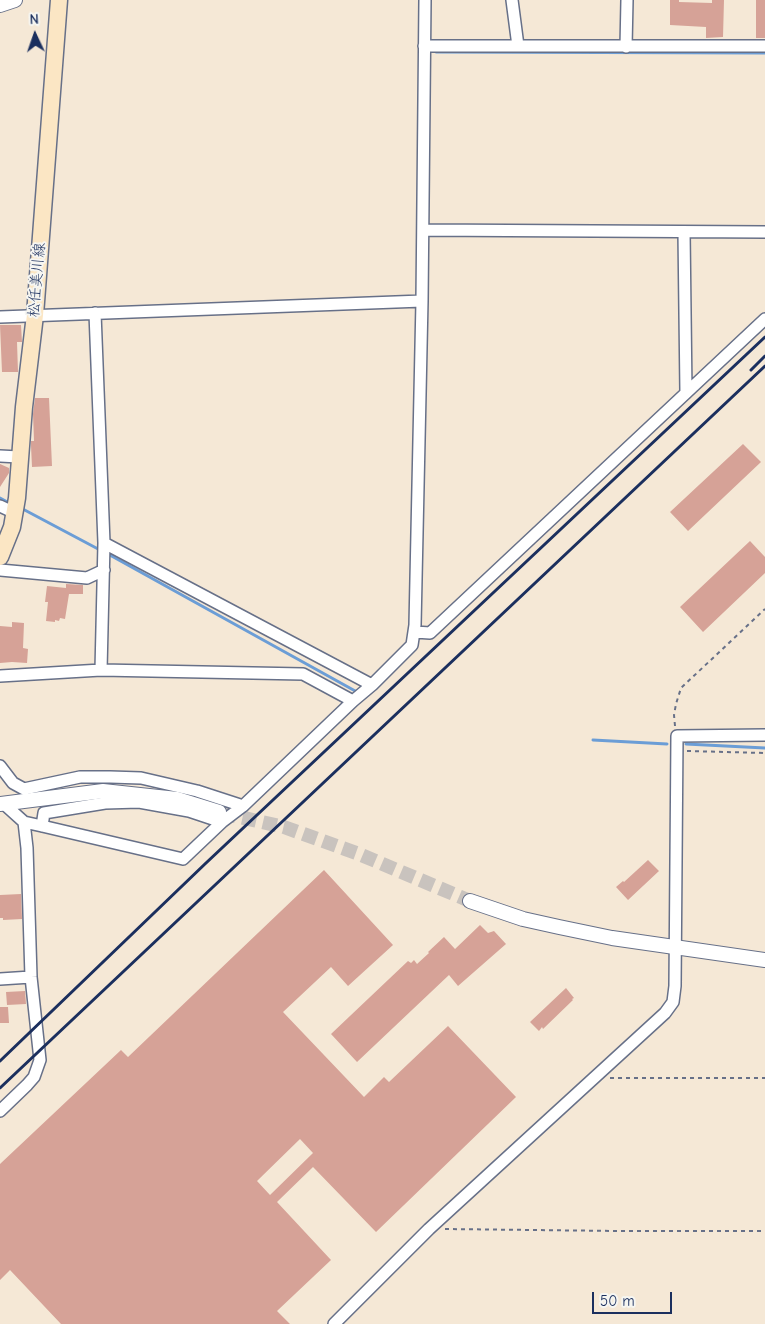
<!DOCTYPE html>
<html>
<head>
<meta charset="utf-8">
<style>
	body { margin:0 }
	#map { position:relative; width:765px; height:1324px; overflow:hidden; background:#f5e8d6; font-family:"Comic Neue",sans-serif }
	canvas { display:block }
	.north { position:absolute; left:10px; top:10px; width:50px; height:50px; -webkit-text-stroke:4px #f6f6f2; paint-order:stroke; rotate:357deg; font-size:14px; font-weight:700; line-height:20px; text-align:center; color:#1b2f5e }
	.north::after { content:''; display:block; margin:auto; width:18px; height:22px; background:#1b2f5e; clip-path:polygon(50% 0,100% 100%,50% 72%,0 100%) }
	.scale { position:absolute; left:592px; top:1292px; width:80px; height:22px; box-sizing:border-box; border:2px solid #1b2f5e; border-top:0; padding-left:6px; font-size:15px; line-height:18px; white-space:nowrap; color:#1b2f5e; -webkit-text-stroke:4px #f6f6f2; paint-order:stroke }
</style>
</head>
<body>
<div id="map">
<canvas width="765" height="1324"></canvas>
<div class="north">N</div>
<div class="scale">50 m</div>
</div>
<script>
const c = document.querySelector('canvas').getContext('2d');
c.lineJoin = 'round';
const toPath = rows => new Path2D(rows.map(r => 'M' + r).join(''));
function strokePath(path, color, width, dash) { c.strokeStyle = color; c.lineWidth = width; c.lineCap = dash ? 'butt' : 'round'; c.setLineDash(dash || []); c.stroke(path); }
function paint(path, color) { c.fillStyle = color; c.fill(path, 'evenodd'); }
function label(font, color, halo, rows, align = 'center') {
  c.font = font + ' "Comic Neue","Klee One",sans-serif'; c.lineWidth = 4; c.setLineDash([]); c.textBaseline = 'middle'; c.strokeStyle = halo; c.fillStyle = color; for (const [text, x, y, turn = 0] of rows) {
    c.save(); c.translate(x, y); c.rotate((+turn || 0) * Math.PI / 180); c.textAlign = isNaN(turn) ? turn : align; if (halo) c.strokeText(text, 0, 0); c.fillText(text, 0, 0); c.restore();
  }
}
strokePath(toPath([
	[436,52,765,53],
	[0,498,11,504],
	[19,507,100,550],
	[108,554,357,692],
	[593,740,667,744],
	[686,744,765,748]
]), '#6b9dd6', 3);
paint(toPath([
	[670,0,679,0,679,2,712,3,712,0,724,0,723,37,706,38,706,27,670,25],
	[756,0,765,0,765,38,756,38],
	[0,325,21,325,22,342,17,342,18,372,2,372],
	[35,398,49,398,52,466,32,467,31,446,31,441,34,441,33,414],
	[743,444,761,462,688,531,670,512],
	[0,464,9,468,9,473,0,487],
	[750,541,765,557,765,573,703,632,680,607],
	[66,584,83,585,83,594,69,594,65,619,60,618,59,621,55,620,55,622,46,621,48,602,45,602,47,586,66,588],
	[12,622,24,623,23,648,28,649,27,663,12,662,0,663,0,626,12,627],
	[648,860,659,871,628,900,616,887,623,881,624,882],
	[324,870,393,945,348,986,331,967,283,1012,364,1097,384,1077,389,1082,448,1026,516,1097,376,1232,313,1167,277,1202,331,1260,277,1311,290,1324,61,1324,10,1270,0,1280,0,1164,121,1050,128,1057],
	[300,1139,313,1153,270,1195,257,1181],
	[21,894,22,919,3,920,3,918,0,918,0,895],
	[480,925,488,933,494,931,506,944,458,986,449,975,357,1062,331,1034,408,961,411,963,414,960,417,964,429,953,428,952,444,937,455,949],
	[566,988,574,998,572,999,573,1000,543,1029,542,1027,539,1031,530,1022],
	[25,991,26,1004,7,1005,6,992],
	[0,1007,8,1007,9,1023,0,1023]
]), '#d6a297');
strokePath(toPath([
	[222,813,284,827,359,854,470,901]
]), '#c9c3be', 14, [14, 7]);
const minor = toPath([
	[512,0,518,46,765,46],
	[424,46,518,46],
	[626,47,627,0],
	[423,230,765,232],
	[684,232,686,393],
	[95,313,104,543,372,685],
	[0,317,422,301],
	[0,456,19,457],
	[0,506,15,513],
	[0,570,87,578,104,570],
	[415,632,430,633,765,319],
	[101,670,104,543],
	[0,676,101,670,303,674,353,701],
	[0,766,13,783,24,789,80,777,110,777,141,778,197,791,243,806],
	[3,803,24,822,42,826,183,859,222,822,189,811,139,802,105,803,44,813,42,826],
	[222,822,243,806,353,701,372,685,412,645,415,625,422,301,425,0],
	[0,979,31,977],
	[0,1111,27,1085,34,1077,40,1060,31,977,27,848,24,822],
	[334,1324,429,1229,665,1013,673,1002,675,986,677,736,765,735]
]);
const tertiary = toPath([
	[0,5,15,0],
	[0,804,103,791,177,799,219,812],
	[470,901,523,919,559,927,612,938,765,960]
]);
const secondary = toPath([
	[0,557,12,527,17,498,24,407,35,315,59,0]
]);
strokePath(minor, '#677088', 14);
strokePath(tertiary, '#677088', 16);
strokePath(secondary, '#677088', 19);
strokePath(toPath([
	[675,726,674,715,676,704,681,688,765,609],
	[687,751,765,753],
	[610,1078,765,1078],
	[445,1229,619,1231,765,1231]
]), '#677088', 2, [4, 4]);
strokePath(minor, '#fff', 11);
strokePath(tertiary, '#fff', 14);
strokePath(secondary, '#fbe6c4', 16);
strokePath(toPath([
	[751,370,765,356],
	[0,1061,206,863,765,337],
	[0,1088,765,366]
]), '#1b2f5e', 3);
label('15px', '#1b2f5e', '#f6f6f2', [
	["松任美川線",37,280,-85]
]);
</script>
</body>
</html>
